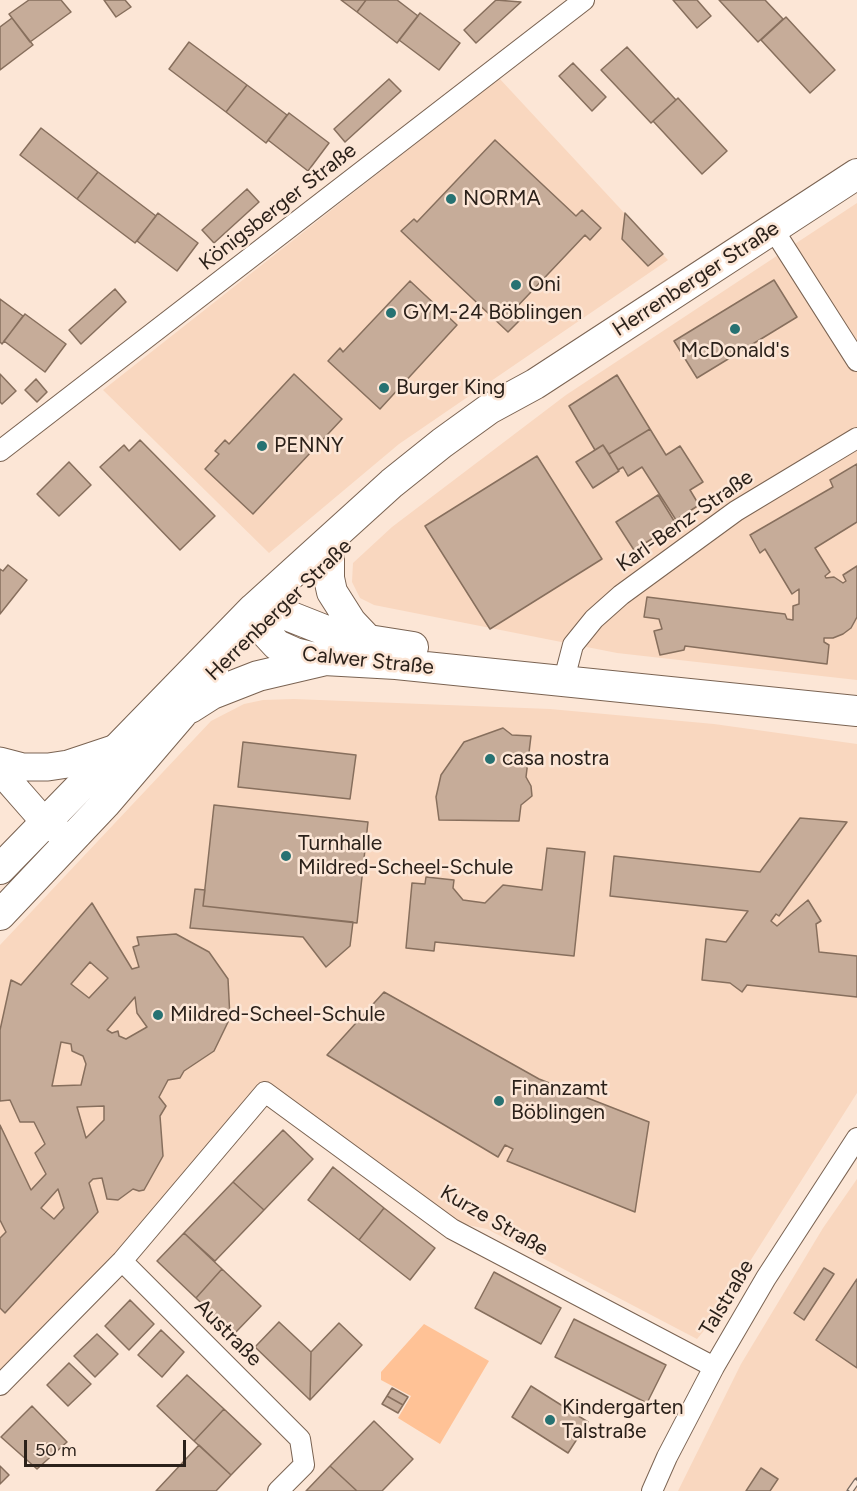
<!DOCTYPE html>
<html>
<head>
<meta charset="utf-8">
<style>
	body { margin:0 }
	#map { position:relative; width:857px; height:1491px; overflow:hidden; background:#fce6d6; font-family:Figtree,sans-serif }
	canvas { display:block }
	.scale { position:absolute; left:24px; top:1440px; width:162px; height:27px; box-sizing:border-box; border:3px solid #2b211a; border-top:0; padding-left:8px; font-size:18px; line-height:21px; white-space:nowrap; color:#2b211a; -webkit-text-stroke:4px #fce6d6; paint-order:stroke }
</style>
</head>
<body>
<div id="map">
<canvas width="857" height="1491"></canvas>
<div class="scale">50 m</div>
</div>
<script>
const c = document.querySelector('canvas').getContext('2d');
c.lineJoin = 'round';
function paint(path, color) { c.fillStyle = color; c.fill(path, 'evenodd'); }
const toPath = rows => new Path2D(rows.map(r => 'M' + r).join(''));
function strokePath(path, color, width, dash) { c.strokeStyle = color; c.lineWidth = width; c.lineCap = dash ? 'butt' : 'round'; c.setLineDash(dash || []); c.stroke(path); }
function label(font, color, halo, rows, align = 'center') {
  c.font = font + ' Figtree,sans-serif'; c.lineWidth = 5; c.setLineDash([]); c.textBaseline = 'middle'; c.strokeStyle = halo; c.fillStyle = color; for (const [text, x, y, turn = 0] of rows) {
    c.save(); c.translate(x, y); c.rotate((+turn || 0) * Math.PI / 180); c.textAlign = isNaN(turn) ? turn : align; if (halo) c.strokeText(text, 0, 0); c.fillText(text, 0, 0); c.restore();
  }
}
paint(toPath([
	[499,78,668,260,399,444,269,553,103,390],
	[857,203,857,680,617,653,374,605,360,598,352,582,353,563,392,527,566,395],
	[294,699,550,709,714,724,857,744,857,1093,712,1321,697,1339,487,1229,458,1223,264,1083,117,1256,0,1370,0,945,211,721,244,704,263,700],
	[857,1179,857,1491,678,1491,741,1364,823,1228]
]), '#f9d7bf');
paint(toPath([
	[424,1324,489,1361,440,1444,398,1418,411,1396,381,1380,381,1372]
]), '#ffc296');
const building = toPath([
	[29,0,61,0,71,12,30,42,9,14,29,0],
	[104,0,125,0,131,7,116,17,104,0],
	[341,0,366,0,357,12,341,0],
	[366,0,397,0,418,16,397,43,357,12,366,0],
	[496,0,521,2,476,43,464,30,496,0],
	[673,0,697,0,711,16,697,28,673,0],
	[719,0,765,0,783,19,758,42,719,0],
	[420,13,460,43,439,70,399,40,420,13],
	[786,17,835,70,810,93,761,40,786,17],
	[12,18,33,45,0,70,0,27,12,18],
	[189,42,247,85,226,112,169,69,189,42],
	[627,47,676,100,651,123,601,70,627,47],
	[573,63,606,97,592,111,559,76,573,63],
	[389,79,401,91,345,142,334,129,389,79],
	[247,85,287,115,266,143,226,112,247,85],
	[678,98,727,151,702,174,653,121,678,98],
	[289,113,329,143,308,171,268,140,289,113],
	[41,128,98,172,77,199,20,155,41,128],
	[495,140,576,216,582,210,601,228,590,240,585,235,512,312,520,320,508,332,401,231,414,219,417,222,495,140],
	[98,172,156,216,135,243,77,199,98,172],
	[247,189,259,202,214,243,202,230,247,189],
	[158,213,198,243,177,271,137,241,158,213],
	[625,213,663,254,648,266,622,239,625,213],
	[774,280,797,317,697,378,674,341,774,280],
	[410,281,457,325,380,409,328,361,340,348,343,352,410,281],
	[115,289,126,302,81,344,69,330,115,289],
	[0,299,23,316,2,344,0,342,0,299],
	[25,314,66,344,45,372,4,341,25,314],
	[0,374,16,391,2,404,0,402,0,374],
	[294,374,342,419,253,514,205,469,219,454,215,451,225,440,229,444,294,374],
	[617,375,650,429,609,454,603,445,595,450,569,406,617,375],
	[36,379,47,392,37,402,25,390,36,379],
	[650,429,666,455,680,446,703,482,690,490,699,505,676,520,642,467,628,476,623,467,618,470,609,454,650,429],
	[140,440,215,516,180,550,100,467,124,445,129,451,140,440],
	[603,445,619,471,593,488,576,462,603,445],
	[537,456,602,559,490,629,425,526,537,456],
	[69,462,91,485,59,516,37,494,69,462],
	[857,464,857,522,815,548,830,572,825,576,826,578,834,577,843,583,846,581,843,575,857,566,857,617,851,628,843,634,833,638,824,638,824,642,829,645,827,664,685,646,684,650,660,655,654,631,662,629,659,619,644,617,647,597,785,614,787,619,793,620,793,606,799,604,799,589,792,594,765,549,760,553,750,535,833,487,830,480,857,464],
	[658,495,676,524,634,550,616,522,658,495],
	[8,565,27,580,0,614,0,569,3,571,8,565],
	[503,728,512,735,531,736,526,777,531,786,532,796,521,805,519,821,439,820,436,797,441,775,464,742,503,728],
	[243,742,356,755,350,799,238,787,243,742],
	[214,805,368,822,357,923,203,906,214,805],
	[800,818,847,822,779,916,776,914,771,921,777,926,808,900,821,921,816,924,819,952,857,956,857,997,747,985,742,992,730,983,702,980,706,939,726,942,748,911,610,896,614,856,760,872,800,818],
	[547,848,585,852,574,956,435,942,434,951,406,948,412,883,425,884,426,877,454,880,453,888,463,900,485,903,503,885,542,890,547,848],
	[195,889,205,890,203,906,353,922,350,946,326,967,303,937,190,928,195,889],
	[92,903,132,969,139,967,133,947,139,945,137,937,176,934,209,952,228,979,230,1018,214,1051,184,1071,180,1078,168,1080,159,1097,166,1106,160,1116,163,1156,144,1190,139,1191,133,1189,118,1200,107,1199,102,1178,93,1179,89,1183,98,1212,5,1313,0,1308,0,1238,6,1232,0,1220,0,1125,31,1190,46,1174,35,1153,45,1144,34,1122,20,1122,10,1100,0,1101,0,1030,11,980,21,985,92,903],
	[90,962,108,978,89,998,71,984,90,962],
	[135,997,137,1013,147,1027,126,1039,119,1036,118,1031,112,1033,107,1030,135,997],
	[61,1042,71,1044,72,1051,83,1056,86,1064,81,1085,52,1086,61,1042],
	[104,1106,104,1120,86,1138,77,1107,104,1106],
	[58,1189,64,1208,54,1219,41,1208,58,1189],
	[384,992,539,1079,649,1122,635,1212,507,1161,513,1149,505,1145,498,1157,327,1055,384,992],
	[283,1130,313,1159,264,1210,233,1182,283,1130],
	[333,1167,384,1208,359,1240,308,1200,333,1167],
	[233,1182,264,1210,215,1261,184,1233,233,1182],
	[384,1208,435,1248,410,1280,359,1240,384,1208],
	[184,1233,222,1269,196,1298,157,1261,184,1233],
	[824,1268,834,1274,804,1320,794,1313,824,1268],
	[222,1269,261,1306,234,1334,196,1298,222,1269],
	[494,1272,561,1308,541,1344,475,1308,494,1272],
	[857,1279,857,1368,816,1340,857,1279],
	[130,1300,154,1324,129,1350,105,1326,130,1300],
	[574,1319,666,1365,647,1403,555,1357,574,1319],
	[279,1322,311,1352,310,1400,255,1347,279,1322],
	[339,1323,362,1345,310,1400,311,1352,339,1323],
	[161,1330,184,1352,162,1377,138,1355,161,1330],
	[97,1334,118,1354,95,1377,74,1356,97,1334],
	[69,1363,91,1384,68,1406,47,1385,69,1363],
	[187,1375,224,1409,194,1441,157,1406,187,1375],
	[531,1386,588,1422,568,1453,512,1417,531,1386],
	[392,1388,408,1397,403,1405,387,1396,392,1388],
	[387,1396,403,1405,398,1413,382,1404,387,1396],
	[32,1406,67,1442,37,1469,1,1437,32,1406],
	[224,1409,261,1444,231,1475,194,1441,224,1409],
	[374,1421,413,1459,382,1491,357,1491,330,1466,374,1421],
	[199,1445,231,1475,216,1491,156,1491,199,1445],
	[0,1466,9,1475,0,1484,0,1466],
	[330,1466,357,1491,306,1491,330,1466],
	[761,1468,778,1479,770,1491,746,1491,761,1468]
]);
paint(building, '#c6ac99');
strokePath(building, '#876f5d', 1.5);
const street = toPath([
	[773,229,857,361],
	[0,451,584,0],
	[567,668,573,645,594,619,621,595,736,511,857,438],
	[122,1261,300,1439,304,1465,278,1491],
	[0,1385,122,1261,265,1092,452,1229,714,1367],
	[652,1491,667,1457,714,1367,766,1278,857,1138]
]);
const secondary = toPath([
	[0,761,23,767,48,767,68,764,116,748],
	[0,771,36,812,69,841]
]);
const primary = toPath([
	[329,559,329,578,332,592,351,622,369,641],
	[253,609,265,632,277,645,295,653,324,660,396,664,857,711],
	[253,609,284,614,337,635,413,647],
	[190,708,212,694,258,676,322,661],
	[0,869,253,609,392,483,442,443,489,409,535,384,857,174],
	[0,915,105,804,182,714,213,671]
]);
strokePath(street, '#7a6352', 22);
strokePath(secondary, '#7a6352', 29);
strokePath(primary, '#7a6352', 32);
strokePath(street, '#fff', 20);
strokePath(secondary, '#fff', 27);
strokePath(primary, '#fff', 30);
const rail = toPath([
	[850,1491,857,1481]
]);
strokePath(rail, '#786a60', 7);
strokePath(rail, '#fce6d6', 4.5, [14]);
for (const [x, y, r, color] of [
	[451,199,6,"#277272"],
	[516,285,6,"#277272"],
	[391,313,6,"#277272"],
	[735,329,6,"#277272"],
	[384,388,6,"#277272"],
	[262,446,6,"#277272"],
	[490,759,6,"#277272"],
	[286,856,6,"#277272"],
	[158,1015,6,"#277272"],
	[499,1101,6,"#277272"],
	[550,1420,6,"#277272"]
]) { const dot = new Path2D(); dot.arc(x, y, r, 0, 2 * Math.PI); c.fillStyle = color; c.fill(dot); strokePath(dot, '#fce6d6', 2); }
label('21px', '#2b211a', '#fce6d6', [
	["NORMA",463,199],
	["Oni",528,285],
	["GYM-24 Böblingen",403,313],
	["McDonald's",735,351,"center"],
	["Burger King",396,388],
	["PENNY",274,446],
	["casa nostra",502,759],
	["Turnhalle",298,844],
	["Mildred-Scheel-Schule",298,868],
	["Mildred-Scheel-Schule",170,1015],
	["Finanzamt",511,1089],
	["Böblingen",511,1113],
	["Kindergarten",562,1408],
	["Talstraße",562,1432]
], 'left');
label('21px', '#2b211a', '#fce6d6', [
	["Königsberger Straße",278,207,-38],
	["Herrenberger Straße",696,279,-33],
	["Karl-Benz-Straße",685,521,-35],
	["Herrenberger Straße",279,610,-44],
	["Calwer Straße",368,661,6],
	["Kurze Straße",494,1221,30],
	["Talstraße",727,1298,-59],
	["Austraße",228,1333,45]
]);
</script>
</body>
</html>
